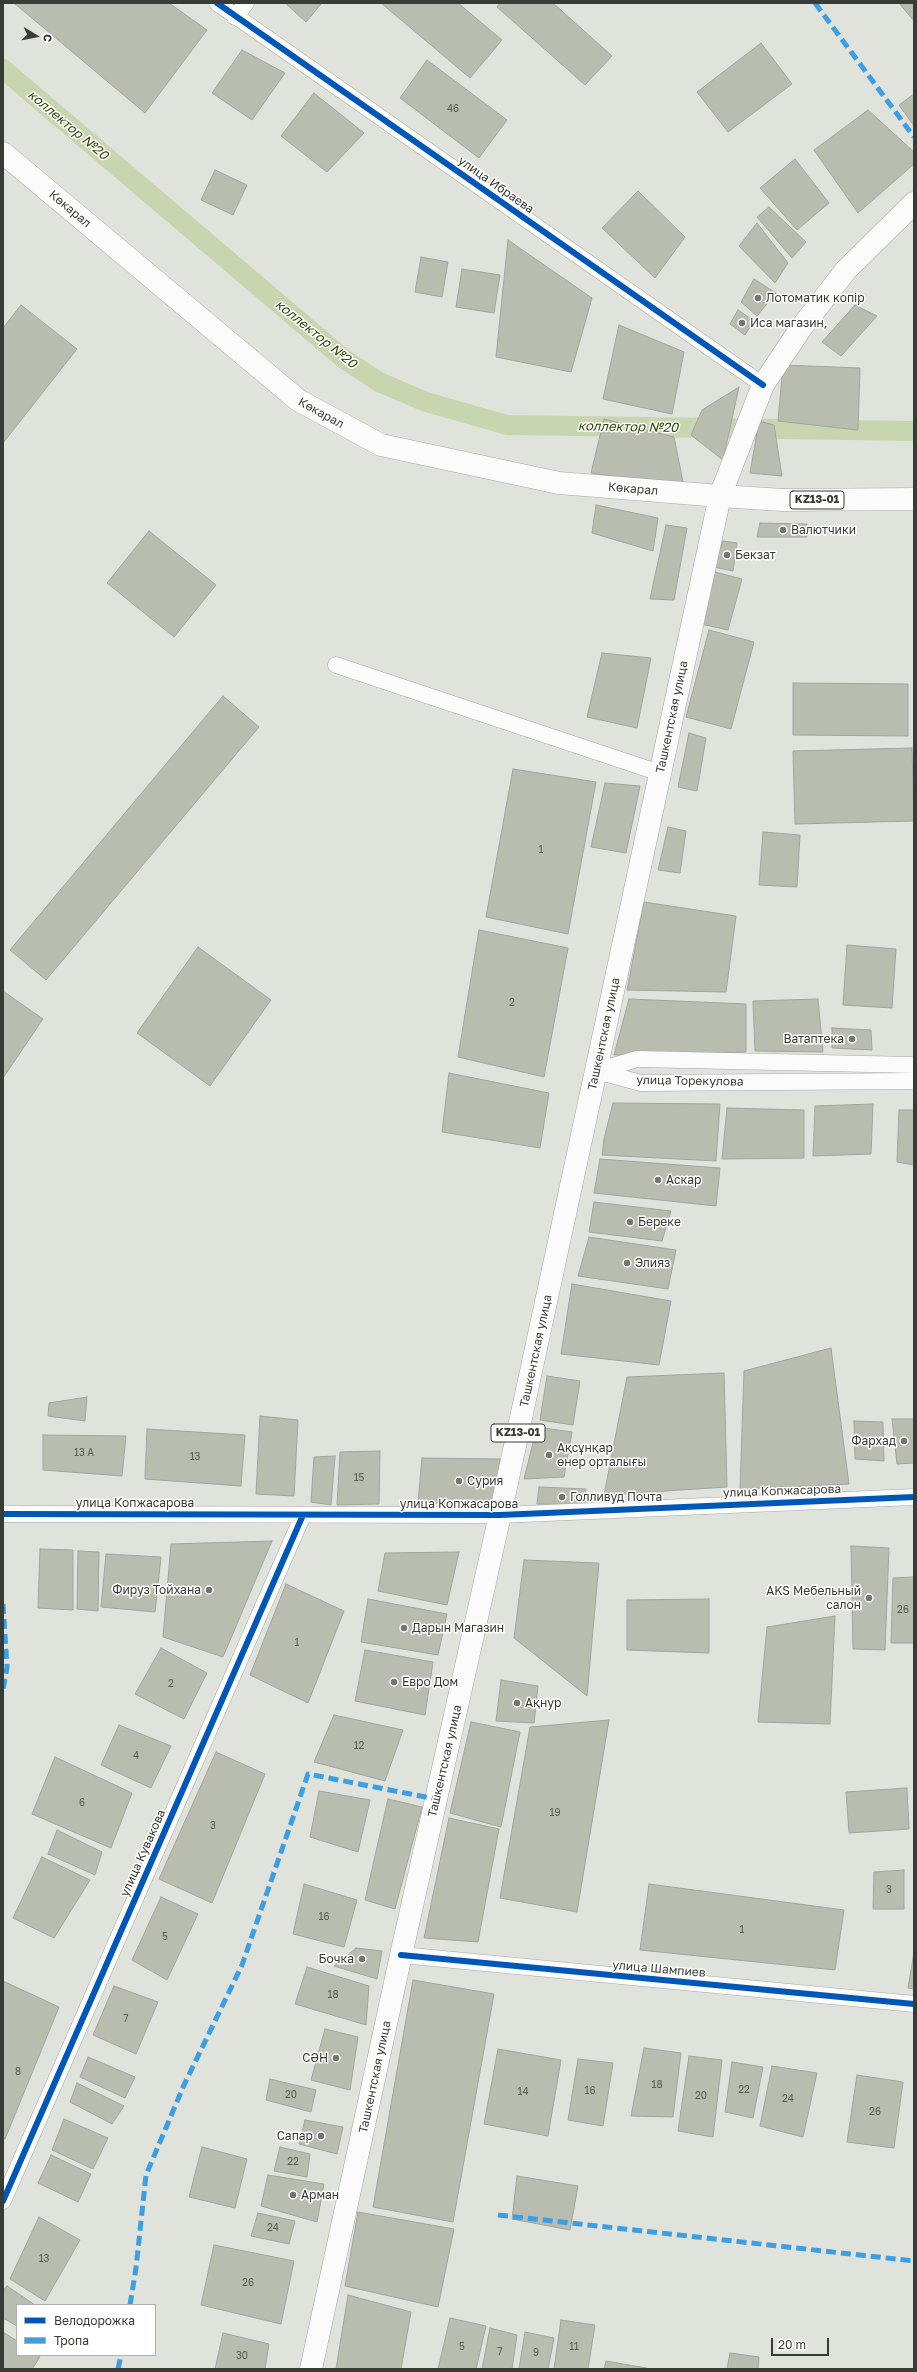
<!DOCTYPE html>
<html>
<head>
<meta charset="utf-8">
<style>
	body { margin:0 }
	#map { position:relative; width:917px; height:2372px; overflow:hidden; background:#e0e3dc; font-family:"Golos Text",sans-serif }
	canvas { display:block }
	.frame { position:absolute; inset:0; border:4px solid #393b36; pointer-events:none }
	.legend { position:absolute; left:16px; top:2304px; width:140px; height:52px; box-sizing:border-box; background:#fff; border:1px solid #b0b1af; margin:0; padding:5px 7px; list-style:none; font-size:12px; color:#393b36 }
	.legend li { display:flex; align-items:center; gap:8px; height:20px }
	.legend b { width:20px; border:1px solid #b0b1af }
	.north { position:absolute; left:16px; top:16px; width:40px; height:40px; -webkit-text-stroke:3px #fff; paint-order:stroke; rotate:100deg; font-size:11px; font-weight:700; line-height:16px; text-align:center; color:#393b36 }
	.north::after { content:''; display:block; margin:auto; width:14px; height:18px; background:#393b36; clip-path:polygon(50% 0,100% 100%,50% 72%,0 100%) }
	.scale { position:absolute; left:771px; top:2338px; width:58px; height:18px; box-sizing:border-box; border:2px solid #393b36; border-top:0; padding-left:5px; font-size:12px; line-height:14px; white-space:nowrap; color:#393b36; -webkit-text-stroke:3px #fff; paint-order:stroke }
</style>
</head>
<body>
<div id="map">
<canvas width="917" height="2372"></canvas>
<div class="frame"></div>
<ul class="legend">
<li><b style="height:5px;background:#0057b8"></b>Велодорожка</li>
<li><b style="height:5px;background:#3e9ee2"></b>Тропа</li>
</ul>
<div class="north">С</div>
<div class="scale">20 m</div>
</div>
<script>
const c = document.querySelector('canvas').getContext('2d');
c.lineJoin = 'round';
const toPath = rows => new Path2D(rows.map(r => 'M' + r).join(''));
function strokePath(path, color, width, dash) { c.strokeStyle = color; c.lineWidth = width; c.lineCap = dash ? 'butt' : 'round'; c.setLineDash(dash || []); c.stroke(path); }
function paint(path, color) { c.fillStyle = color; c.fill(path, 'evenodd'); }
function label(font, color, halo, rows, align = 'center') {
  c.font = font + ' "Golos Text",sans-serif'; c.lineWidth = 3; c.setLineDash([]); c.textBaseline = 'middle'; c.strokeStyle = halo; c.fillStyle = color; for (const [text, x, y, turn = 0] of rows) {
    c.save(); c.translate(x, y); c.rotate((+turn || 0) * Math.PI / 180); c.textAlign = isNaN(turn) ? turn : align; if (halo) c.strokeText(text, 0, 0); c.fillText(text, 0, 0); c.restore();
  }
}
strokePath(toPath([
	[3,69,344,359,379,382,426,402,507,425,914,431]
]), '#c7d6ae', 20);
const building = toPath([
	[14,3,169,3,207,30,145,113,14,3],
	[285,3,322,3,306,22,285,3],
	[381,3,458,3,502,40,470,78,381,3],
	[500,3,553,3,612,56,585,85,497,7,500,3],
	[899,3,914,3,914,21,899,3],
	[761,43,792,84,728,132,697,92,761,43],
	[242,50,285,73,252,120,212,93,242,50],
	[427,60,507,120,479,158,400,98,427,60],
	[314,93,364,133,327,172,281,136,314,93],
	[914,94,914,126,899,105,914,94],
	[868,110,914,152,914,164,858,213,814,150,868,110],
	[795,159,829,203,797,230,760,188,795,159],
	[215,170,247,185,233,215,201,200,215,170],
	[638,191,685,237,655,278,602,228,638,191],
	[769,207,806,242,792,258,757,217,769,207],
	[757,223,788,263,775,283,739,246,757,223],
	[508,240,592,298,571,372,496,357,508,240],
	[421,257,448,262,442,297,415,292,421,257],
	[462,269,500,275,494,313,456,307,462,269],
	[754,279,776,293,757,316,741,302,754,279],
	[21,305,77,349,3,443,3,328,21,305],
	[855,305,877,316,841,356,822,342,855,305],
	[738,310,754,321,745,335,730,324,738,310],
	[619,325,684,352,672,414,603,399,619,325],
	[783,365,860,368,858,430,778,421,783,365],
	[739,387,723,460,691,435,702,410,739,387],
	[604,419,674,437,684,487,591,473,604,419],
	[759,421,774,425,782,476,750,473,759,421],
	[596,505,658,518,653,551,592,533,596,505],
	[760,523,807,524,807,537,757,537,760,523],
	[666,525,687,528,674,600,650,599,666,525],
	[149,531,216,585,174,637,107,583,149,531],
	[723,541,737,543,733,571,714,567,723,541],
	[715,572,742,579,728,630,701,624,715,572],
	[709,630,754,642,731,729,686,717,709,630],
	[602,653,651,658,637,728,587,717,602,653],
	[793,683,908,684,908,736,793,735,793,683],
	[223,696,259,727,46,980,10,950,223,696],
	[689,733,706,738,697,791,678,787,689,733],
	[912,748,914,821,795,824,793,751,912,748],
	[513,769,596,782,568,934,486,917,513,769],
	[605,783,640,786,626,853,591,847,605,783],
	[668,827,686,831,680,873,658,870,668,827],
	[763,832,800,835,797,887,759,885,763,832],
	[644,902,736,916,726,992,627,990,644,902],
	[479,930,568,948,544,1077,458,1057,479,930],
	[847,945,896,949,892,1008,843,1005,847,945],
	[198,947,271,1000,210,1086,137,1033,198,947],
	[3,991,43,1019,3,1078,3,991],
	[629,999,746,1004,746,1052,614,1055,629,999],
	[818,999,823,1052,755,1051,753,1001,818,999],
	[832,1028,871,1030,872,1050,832,1048,832,1028],
	[449,1073,549,1093,540,1148,442,1132,449,1073],
	[613,1103,720,1104,716,1161,602,1155,604,1139,613,1103],
	[873,1104,871,1154,813,1156,815,1106,873,1104],
	[727,1108,804,1110,804,1158,722,1159,727,1108],
	[899,1110,914,1110,914,1165,897,1162,899,1110],
	[600,1159,720,1168,716,1206,594,1193,600,1159],
	[594,1202,671,1211,662,1241,589,1232,594,1202],
	[589,1237,676,1250,668,1289,578,1276,589,1237],
	[572,1284,671,1301,659,1365,561,1354,572,1284],
	[831,1348,849,1484,740,1489,744,1371,831,1348],
	[724,1373,727,1487,604,1495,627,1377,724,1373],
	[547,1376,580,1381,573,1425,540,1420,547,1376],
	[87,1397,85,1421,48,1416,49,1403,87,1397],
	[260,1416,298,1420,294,1496,256,1494,260,1416],
	[892,1419,914,1419,914,1463,897,1464,892,1419],
	[854,1421,883,1422,884,1461,855,1459,854,1421],
	[537,1427,572,1432,564,1477,524,1479,537,1427],
	[147,1429,245,1435,241,1486,145,1479,147,1429],
	[43,1435,126,1436,122,1476,43,1470,43,1435],
	[380,1451,379,1504,337,1505,340,1452,380,1451],
	[335,1456,331,1505,311,1502,314,1457,335,1456],
	[422,1458,500,1459,495,1504,418,1503,422,1458],
	[539,1487,586,1489,585,1505,537,1504,539,1487],
	[272,1541,223,1657,163,1637,171,1544,272,1541],
	[851,1546,889,1548,885,1650,853,1649,851,1546],
	[40,1549,73,1550,73,1610,38,1608,40,1549],
	[78,1551,99,1552,98,1611,77,1609,78,1551],
	[459,1552,447,1605,378,1591,385,1553,459,1552],
	[106,1554,161,1557,155,1612,101,1607,106,1554],
	[524,1560,599,1563,587,1696,514,1638,524,1560],
	[914,1577,914,1643,891,1643,893,1578,914,1577],
	[286,1584,344,1611,308,1703,250,1675,286,1584],
	[368,1599,447,1614,438,1655,361,1642,368,1599],
	[709,1599,709,1653,627,1650,627,1600,709,1599],
	[835,1616,830,1724,758,1722,767,1627,835,1616],
	[161,1648,207,1673,184,1719,135,1694,161,1648],
	[365,1650,433,1662,425,1715,355,1701,365,1650],
	[501,1680,538,1686,534,1723,496,1721,501,1680],
	[334,1715,403,1730,385,1781,314,1762,334,1715],
	[609,1720,577,1912,500,1898,530,1727,609,1720],
	[471,1722,520,1732,501,1827,450,1813,471,1722],
	[119,1725,171,1746,151,1788,101,1765,119,1725],
	[216,1752,265,1774,212,1903,159,1879,216,1752],
	[55,1757,132,1793,111,1848,32,1814,55,1757],
	[907,1788,909,1829,849,1833,846,1792,907,1788],
	[319,1791,370,1800,358,1852,310,1837,319,1791],
	[388,1799,422,1807,395,1909,365,1900,388,1799],
	[449,1818,499,1829,478,1942,424,1938,449,1818],
	[57,1830,102,1852,95,1875,48,1854,57,1830],
	[42,1857,90,1880,54,1938,13,1918,42,1857],
	[904,1870,904,1909,873,1909,874,1872,904,1870],
	[304,1884,357,1900,344,1947,293,1934,304,1884],
	[649,1884,844,1910,835,1970,640,1950,649,1884],
	[161,1897,198,1914,167,1980,132,1960,161,1897],
	[356,1948,382,1951,377,1979,334,1966,356,1948],
	[914,1952,914,1989,908,1988,914,1952],
	[307,1967,369,1986,366,2025,295,2004,307,1967],
	[413,1980,494,1994,453,2222,373,2207,413,1980],
	[3,1981,59,2007,5,2139,3,2138,3,1981],
	[114,1986,158,2002,136,2054,93,2035,114,1986],
	[325,2029,358,2037,350,2090,311,2080,325,2029],
	[644,2048,681,2053,673,2117,631,2116,644,2048],
	[498,2049,561,2060,548,2136,484,2124,498,2049],
	[689,2056,722,2060,713,2137,678,2131,689,2056],
	[88,2057,135,2077,125,2098,80,2077,88,2057],
	[578,2059,613,2063,603,2126,568,2120,578,2059],
	[732,2062,763,2067,753,2118,725,2112,732,2062],
	[772,2066,817,2073,803,2137,760,2126,772,2066],
	[857,2075,903,2082,894,2148,847,2142,857,2075],
	[270,2079,316,2090,311,2112,266,2100,270,2079],
	[77,2083,124,2106,112,2124,70,2102,77,2083],
	[64,2119,108,2138,93,2169,52,2150,64,2119],
	[305,2120,343,2127,337,2154,299,2144,305,2120],
	[202,2147,247,2159,235,2208,189,2197,202,2147],
	[280,2147,310,2154,307,2177,274,2171,280,2147],
	[51,2155,91,2174,78,2202,38,2183,51,2155],
	[268,2175,324,2184,317,2222,261,2206,268,2175],
	[517,2176,578,2186,570,2230,512,2219,517,2176],
	[358,2212,454,2229,438,2307,345,2286,358,2212],
	[258,2213,295,2221,289,2244,251,2236,258,2213],
	[39,2217,80,2240,45,2301,10,2279,39,2217],
	[214,2245,294,2261,281,2324,201,2305,214,2245],
	[7,2286,35,2305,17,2305,17,2326,3,2318,3,2291,7,2286],
	[348,2295,411,2312,401,2369,336,2369,348,2295],
	[450,2318,486,2326,476,2369,438,2369,450,2318],
	[561,2320,595,2325,588,2369,554,2369,561,2320],
	[490,2328,517,2335,512,2369,482,2369,490,2328],
	[3,2332,17,2341,17,2355,37,2355,40,2357,32,2369,3,2369,3,2332],
	[525,2332,554,2338,548,2369,519,2369,525,2332],
	[223,2333,269,2344,265,2369,215,2369,223,2333],
	[730,2353,759,2357,758,2369,727,2369,730,2353],
	[606,2361,652,2369,604,2369,606,2361]
]);
paint(building, '#b8bdaf');
strokePath(building, '#a2a4a0', 1);
const minor = toPath([
	[217,3,763,385],
	[235,17,246,3],
	[336,665,660,773],
	[596,1071,637,1059,914,1065],
	[596,1071,641,1083,914,1081],
	[3,1514,500,1515,914,1497],
	[401,1955,914,2004],
	[3,2201,303,1515]
]);
const secondary = toPath([
	[3,153,298,400,381,445,559,483,720,496,763,385,801,328,846,270,914,203]
]);
const primary = toPath([
	[311,2369,401,1955,500,1515,720,496,783,500,914,499]
]);
strokePath(minor, '#a6a8a3', 17);
strokePath(secondary, '#a6a8a3', 23);
strokePath(primary, '#a6a8a3', 23);
strokePath(minor, '#fafbfa', 16);
strokePath(secondary, '#fafbfa', 22);
strokePath(primary, '#fafbfa', 22);
strokePath(toPath([
	[815,3,914,137],
	[3,1604,7,1667,3,1690],
	[498,2215,914,2261],
	[130,2305,136,2268,146,2175,184,2085,242,1965,308,1774,436,1799],
	[118,2369,121,2355]
]), '#3e9ee2', 5, [10, 5]);
strokePath(toPath([
	[217,3,763,385],
	[3,1514,500,1515,914,1497],
	[401,1955,914,2004],
	[3,2201,303,1515]
]), '#0057b8', 6);
for (const [x, y, r, color] of [
	[758,298,4,"#737670"],
	[742,323,4,"#737670"],
	[783,530,4,"#737670"],
	[727,555,4,"#737670"],
	[852,1039,4,"#737670"],
	[658,1180,4,"#737670"],
	[630,1222,4,"#737670"],
	[627,1263,4,"#737670"],
	[904,1441,4,"#737670"],
	[549,1455,4,"#737670"],
	[459,1481,4,"#737670"],
	[562,1497,4,"#737670"],
	[209,1590,4,"#737670"],
	[869,1598,4,"#737670"],
	[404,1628,4,"#737670"],
	[394,1682,4,"#737670"],
	[517,1703,4,"#737670"],
	[362,1959,4,"#737670"],
	[336,2058,4,"#737670"],
	[321,2136,4,"#737670"],
	[293,2195,4,"#737670"]
]) { const dot = new Path2D(); dot.arc(x, y, r, 0, 2 * Math.PI); c.fillStyle = color; c.fill(dot); strokePath(dot, '#fff', 1.5); }
label('10px', '#595c54', null, [
	["46",453,109],
	["1",541,850],
	["2",512,1003],
	["13 А",84,1453],
	["13",195,1457],
	["15",359,1478],
	["26",903,1610],
	["1",297,1643],
	["2",171,1684],
	["12",359,1746],
	["4",136,1756],
	["6",82,1803],
	["19",555,1813],
	["3",213,1826],
	["3",889,1890],
	["16",324,1917],
	["1",742,1930],
	["5",165,1937],
	["18",333,1995],
	["7",126,2019],
	["8",18,2072],
	["18",657,2085],
	["22",744,2090],
	["16",590,2091],
	["14",523,2092],
	["20",291,2095],
	["20",701,2096],
	["24",788,2099],
	["26",875,2112],
	["22",293,2162],
	["24",273,2228],
	["13",44,2259],
	["26",248,2283],
	["5",462,2347],
	["11",574,2347],
	["7",500,2352],
	["9",536,2353],
	["30",242,2356]
]);
for (const [x, y, w] of [
	[817,500,54],
	[518,1433,54]
]) { const box = new Path2D(); box.roundRect(x - w / 2, y - 9, w, 18, 3); c.fillStyle = '#fff'; c.fill(box); strokePath(box, '#393b36', 1); }
label('bold 11px', '#393b36', null, [
	["KZ13-01",817,500],
	["KZ13-01",518,1433]
]);
label('12px', '#393b36', '#fff', [
	["улица Ибраева",496,185,35],
	["Көкарал",70,209,40],
	["Көкарал",321,413,29],
	["Көкарал",633,489,5],
	["Ташкентская улица",672,717,-78],
	["Ташкентская улица",604,1034,-78],
	["улица Торекулова",690,1081,1],
	["Ташкентская улица",536,1351,-78],
	["улица Копжасарова",782,1491,-2],
	["улица Копжасарова",135,1503],
	["улица Копжасарова",459,1504],
	["Ташкентская улица",445,1761,-77],
	["улица Кувакова",143,1853,-66],
	["улица Шампиев",659,1969,5],
	["Ташкентская улица",375,2077,-78]
]);
label('12px', '#393b36', '#fff', [
	["Лотоматик копір",766,298],
	["Иса магазин,",750,323],
	["Валютчики",791,530],
	["Бекзат",735,555],
	["Ватаптека",844,1039,"right"],
	["Аскар",666,1180],
	["Береке",638,1222],
	["Элияз",635,1263],
	["Фархад",896,1441,"right"],
	["Ақсұнқар",557,1448],
	["өнер орталығы",557,1462],
	["Сурия",467,1481],
	["Голливуд Почта",570,1497],
	["Фируз Тойхана",201,1590,"right"],
	["AKS Мебельный",861,1591,"right"],
	["салон",861,1605,"right"],
	["Дарын Магазин",412,1628],
	["Евро Дом",402,1682],
	["Ақнур",525,1703],
	["Бочка",354,1959,"right"],
	["СӘН",328,2058,"right"],
	["Сапар",313,2136,"right"],
	["Арман",301,2195]
], 'left');
label('italic 13px', '#324407', '#fff', [
	["коллектор №20",68,125,40],
	["коллектор №20",316,334,39],
	["коллектор №20",628,427,1]
]);
</script>
</body>
</html>
